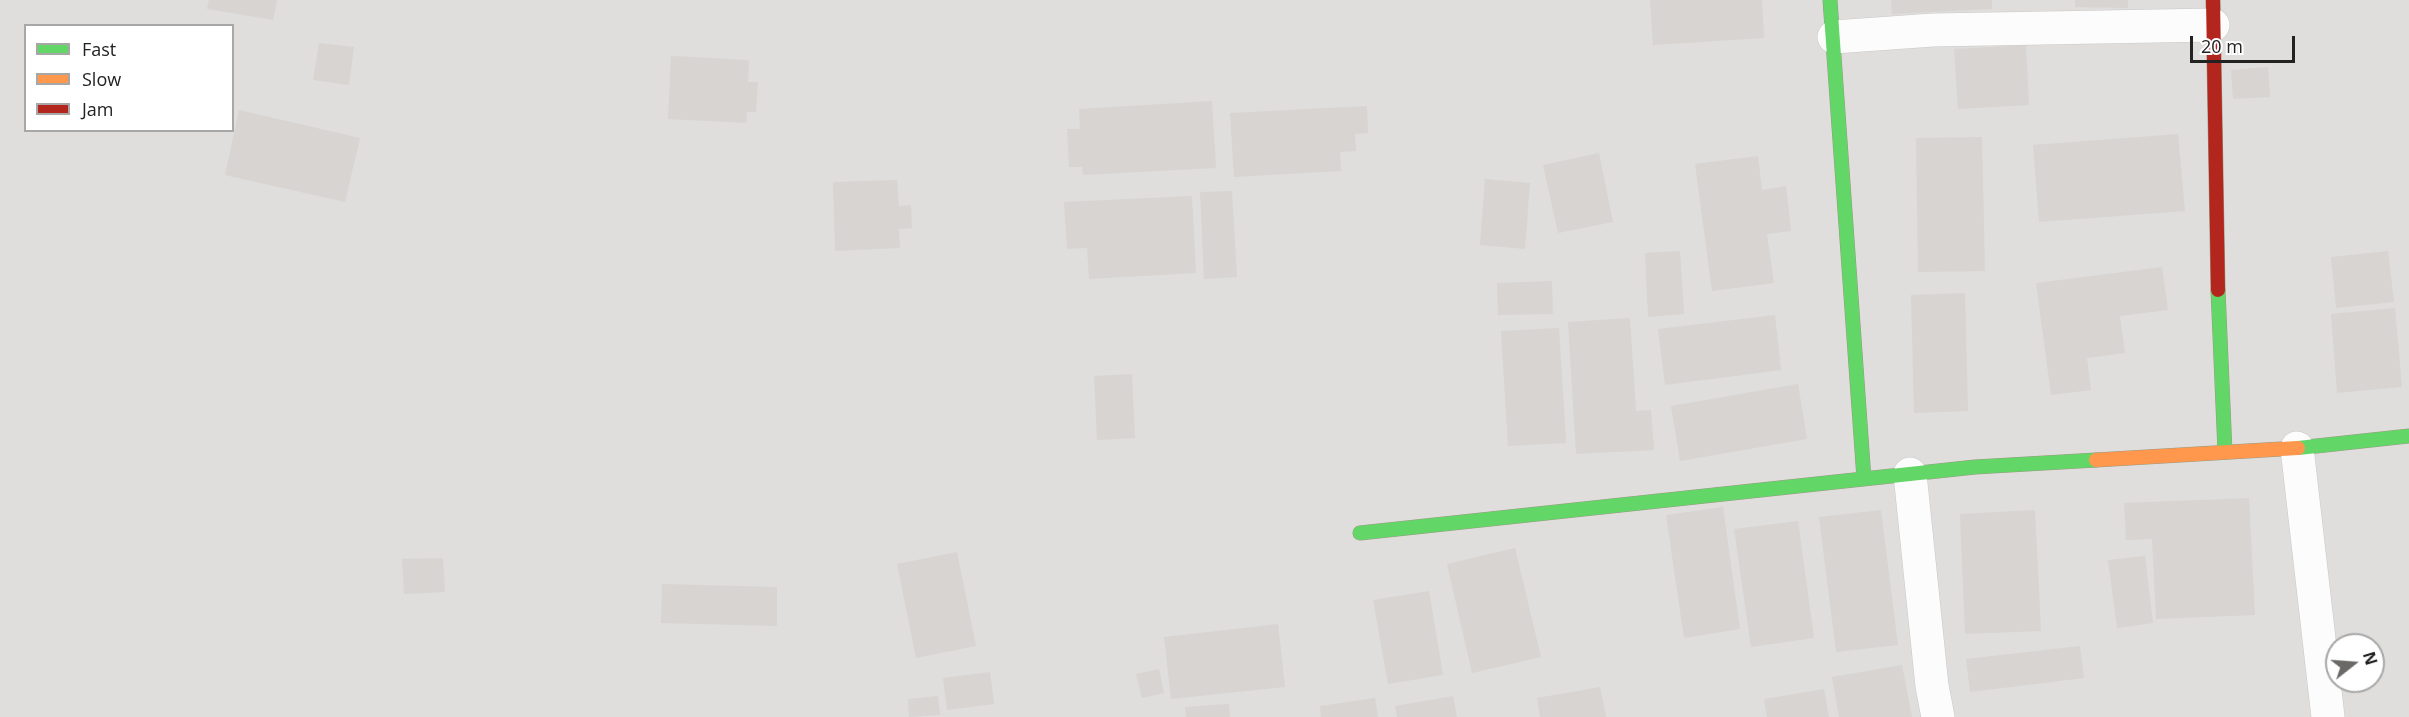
<!DOCTYPE html>
<html>
<head>
<meta charset="utf-8">
<style>
	body { margin:0 }
	#map { position:relative; width:2409px; height:717px; overflow:hidden; background:#f0eeeb; font-family:"Open Sans",sans-serif }
	canvas { display:block }
	.legend { position:absolute; left:24px; top:24px; width:210px; height:108px; box-sizing:border-box; background:#fff; border:2px solid #a7a7a7; margin:0; padding:8px 10px; list-style:none; font-size:18px; color:#222 }
	.legend li { display:flex; align-items:center; gap:12px; height:30px }
	.legend b { width:30px; border:2px solid #a7a7a7 }
	.north { position:absolute; left:2325px; top:633px; width:60px; height:60px; box-sizing:border-box; background:#fff; border:2px solid #a7a7a7; border-radius:50%; rotate:73deg; font-size:16px; font-weight:700; line-height:24px; text-align:center; color:#222 }
	.north::after { content:''; display:block; margin:auto; width:21px; height:27px; background:#6a6968; clip-path:polygon(50% 0,100% 100%,50% 72%,0 100%) }
	.scale { position:absolute; left:2190px; top:36px; width:105px; height:27px; box-sizing:border-box; border:3px solid #222; border-top:0; padding-left:8px; font-size:18px; line-height:21px; white-space:nowrap; color:#222; -webkit-text-stroke:4px #fff; paint-order:stroke }
</style>
</head>
<body>
<div id="map">
<canvas width="2409" height="717"></canvas>
<ul class="legend">
<li><b style="height:8px;background:#63d668"></b>Fast</li>
<li><b style="height:8px;background:#ff974d"></b>Slow</li>
<li><b style="height:8px;background:#b3261e"></b>Jam</li>
</ul>
<div class="north">N</div>
<div class="scale">20 m</div>
</div>
<script>
const c = document.querySelector('canvas').getContext('2d');
c.lineJoin = 'round';
function paint(path, color) { c.fillStyle = color; c.fill(path, 'evenodd'); }
const toPath = rows => new Path2D(rows.map(r => 'M' + r).join(''));
function strokePath(path, color, width, dash) { c.strokeStyle = color; c.lineWidth = width; c.lineCap = dash ? 'butt' : 'round'; c.setLineDash(dash || []); c.stroke(path); }
paint(toPath([
	[0,0,2409,0,2409,717,0,717],
	[26,26,232,26,232,130,26,130],
	[2337,645,2373,645,2373,681,2337,681]
]), '#dfdedc');
paint(toPath([
	[209,0,277,0,273,20,207,9],
	[1650,0,1762,0,1764,38,1653,45],
	[1891,0,1992,0,1992,9,1892,14],
	[2075,0,2128,0,2128,8,2075,7],
	[319,43,354,47,349,85,313,80],
	[2026,45,2029,105,1958,109,1954,49],
	[671,56,749,60,748,82,758,82,756,112,747,112,746,123,668,119],
	[2268,67,2270,97,2233,99,2231,70],
	[1212,101,1216,168,1083,175,1082,167,1069,167,1067,129,1080,129,1079,109],
	[1367,106,1368,133,1355,134,1356,151,1340,152,1341,171,1234,177,1230,113],
	[239,110,360,138,345,202,225,175],
	[2178,134,2185,211,2039,222,2033,145],
	[1982,137,1985,271,1918,272,1916,138],
	[1599,153,1613,222,1558,233,1543,165],
	[1758,156,1762,190,1786,186,1791,231,1767,234,1774,283,1712,291,1695,164],
	[1485,179,1530,183,1525,249,1480,245],
	[897,180,899,206,911,205,912,228,899,229,900,248,835,251,833,182],
	[1232,191,1237,277,1204,279,1200,192],
	[1192,196,1196,273,1089,279,1087,248,1067,249,1064,202],
	[1680,251,1684,314,1648,317,1645,253],
	[2388,251,2394,302,2336,308,2331,257],
	[2162,267,2168,310,2120,316,2125,353,2087,358,2091,390,2051,395,2036,283],
	[1552,281,1553,314,1498,315,1497,283],
	[1965,293,1968,411,1914,413,1911,295],
	[2395,308,2402,387,2337,393,2331,314],
	[1775,315,1781,370,1665,385,1658,329],
	[1630,318,1636,411,1651,410,1654,450,1576,454,1568,322],
	[1559,328,1566,443,1508,446,1501,331],
	[1132,374,1135,438,1097,440,1094,376],
	[1798,384,1807,439,1680,461,1671,406],
	[2249,498,2255,615,2156,619,2152,539,2126,540,2124,503],
	[1723,507,1740,629,1684,638,1666,515],
	[1881,510,1898,645,1836,652,1819,517],
	[2035,510,2041,631,1965,634,1960,514],
	[1798,521,1814,638,1751,647,1734,529],
	[1515,548,1541,657,1472,673,1447,564],
	[957,552,976,646,916,658,897,564],
	[2145,556,2153,623,2117,628,2108,560],
	[443,558,445,592,404,594,402,559],
	[662,584,777,587,777,626,661,623],
	[1429,591,1443,675,1388,684,1373,600],
	[1278,624,1285,687,1171,699,1164,637],
	[2080,646,2084,678,1970,692,1966,659],
	[1902,665,1912,717,1839,717,1832,677],
	[1159,669,1164,693,1142,698,1136,674],
	[990,672,994,704,947,710,943,678],
	[1600,687,1606,717,1540,717,1537,698],
	[1824,689,1829,717,1767,717,1764,699],
	[938,696,940,715,909,717,908,699],
	[1453,696,1457,717,1397,717,1395,706],
	[1375,698,1378,717,1321,717,1320,706],
	[1229,704,1230,717,1186,717,1185,707]
]), '#d7d4d2');
const street = toPath([
	[1834,37,1933,30,2213,25],
	[2297,448,2328,717],
	[1910,474,1932,686,1938,717]
]);
const fast = toPath([
	[1830,0,1864,479],
	[2218,290,2225,452],
	[2298,448,2409,436],
	[1360,533,1975,467,2096,460]
]);
const slow = toPath([
	[2096,460,2298,448]
]);
const jam = toPath([
	[2213,0,2218,290]
]);
strokePath(street, '#c9c8c7', 34);
strokePath(fast, '#999a82', 15);
strokePath(slow, '#999a82', 15);
strokePath(jam, '#999a82', 15);
strokePath(street, '#fdfcfc', 33);
strokePath(fast, '#63d668', 14);
strokePath(slow, '#ff974d', 14);
strokePath(jam, '#b3261e', 14);
</script>
</body>
</html>
